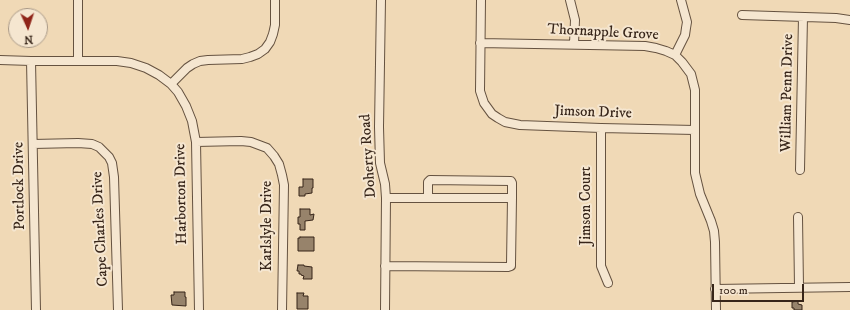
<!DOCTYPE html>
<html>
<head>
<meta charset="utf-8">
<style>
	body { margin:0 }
	#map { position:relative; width:850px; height:310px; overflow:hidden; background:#f0d9b6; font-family:"IM FELL DW Pica",serif }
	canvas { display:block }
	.north { position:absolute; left:8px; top:8px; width:40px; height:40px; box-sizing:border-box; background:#f5e6d0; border:1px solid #a99987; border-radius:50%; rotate:177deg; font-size:11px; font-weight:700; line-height:16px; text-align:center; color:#372519 }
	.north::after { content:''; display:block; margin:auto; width:14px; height:18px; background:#8f2418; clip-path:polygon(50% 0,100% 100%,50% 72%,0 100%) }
	.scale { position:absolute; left:712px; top:284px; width:92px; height:18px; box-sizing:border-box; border:2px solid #372519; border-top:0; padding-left:5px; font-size:12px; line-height:14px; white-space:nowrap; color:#372519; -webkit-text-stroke:3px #f5e6d0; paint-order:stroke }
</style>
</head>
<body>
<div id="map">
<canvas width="850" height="310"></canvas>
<div class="north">N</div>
<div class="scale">100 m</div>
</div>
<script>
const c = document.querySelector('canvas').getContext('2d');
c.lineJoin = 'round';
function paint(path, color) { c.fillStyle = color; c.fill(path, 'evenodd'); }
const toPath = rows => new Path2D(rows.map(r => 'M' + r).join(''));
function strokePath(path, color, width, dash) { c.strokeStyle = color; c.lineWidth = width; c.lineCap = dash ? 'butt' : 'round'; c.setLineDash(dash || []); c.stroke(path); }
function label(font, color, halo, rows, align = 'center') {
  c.font = font + ' "IM FELL DW Pica",serif'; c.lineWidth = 4; c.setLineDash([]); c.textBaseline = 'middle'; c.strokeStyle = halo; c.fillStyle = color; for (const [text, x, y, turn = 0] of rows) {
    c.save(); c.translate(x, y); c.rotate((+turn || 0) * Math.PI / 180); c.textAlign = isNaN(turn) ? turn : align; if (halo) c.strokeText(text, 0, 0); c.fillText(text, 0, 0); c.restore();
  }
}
const building = toPath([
	[303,179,313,179,313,188,312,188,312,193,305,194,305,196,299,196,299,187,303,187,303,179],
	[300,209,310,209,310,215,314,214,313,220,305,221,305,230,300,230,300,224,298,224,298,217,300,217,300,209],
	[300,237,314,237,314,251,298,251,298,238,300,238,300,237],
	[298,265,304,265,304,266,312,267,312,279,303,279,304,276,301,275,301,274,299,274,299,271,297,271,298,265],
	[174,292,185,292,185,297,186,297,186,306,172,305,171,295,174,295,174,292],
	[297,293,304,293,303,296,308,296,308,309,297,309,297,293],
	[798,301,798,304,802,305,802,310,794,310,794,308,792,308,792,302,798,301]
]);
paint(building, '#97836b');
strokePath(building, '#372519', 1);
const minor = toPath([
	[381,0,379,127,380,163,385,184,386,198,385,310],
	[481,0,480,91,484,103,492,114,498,118,505,122,520,125,601,128,695,130],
	[570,0,575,20,574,44],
	[742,15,836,18,850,20],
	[480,43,645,46,656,48,666,51,675,55,682,62,691,74,695,90,695,173,700,194,711,221,714,231,715,242,716,310],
	[675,55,685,35,686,28,687,22,681,0],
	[0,60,31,61,117,61,131,63,146,68,159,75,171,84,178,92,186,106,192,121,196,142,199,310],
	[31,61,36,310],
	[78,61,78,0],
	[171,84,187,68,193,64,200,61,208,60,242,59,250,57,258,54,265,49,270,42,273,34,275,25,275,0],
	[601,128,601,266,608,283],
	[196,142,241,141,251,142,267,148,274,156,279,164,282,175,284,185,282,310],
	[33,144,78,143,92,144,99,147,109,157,112,163,114,177,118,310],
	[800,170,803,17],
	[428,198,428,182,430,180,511,181,512,183,512,198],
	[798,217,799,287],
	[385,266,508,267,511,266,511,264,512,198,386,198],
	[715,289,850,287]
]);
strokePath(minor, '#655240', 10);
strokePath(minor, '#f5e6d0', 8);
label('15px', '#372519', '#f5e6d0', [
	["Thornapple Grove",603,33,3],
	["William Penn Drive",788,93,-89],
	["Jimson Drive",593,113,2],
	["Doherty Road",369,156,-94],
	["Portlock Drive",20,186,-91],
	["Harborton Drive",182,194,-91],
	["Jimson Court",587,206,-90],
	["Karlslyle Drive",268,226,-90],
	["Cape Charles Drive",101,229,-93]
]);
</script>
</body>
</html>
